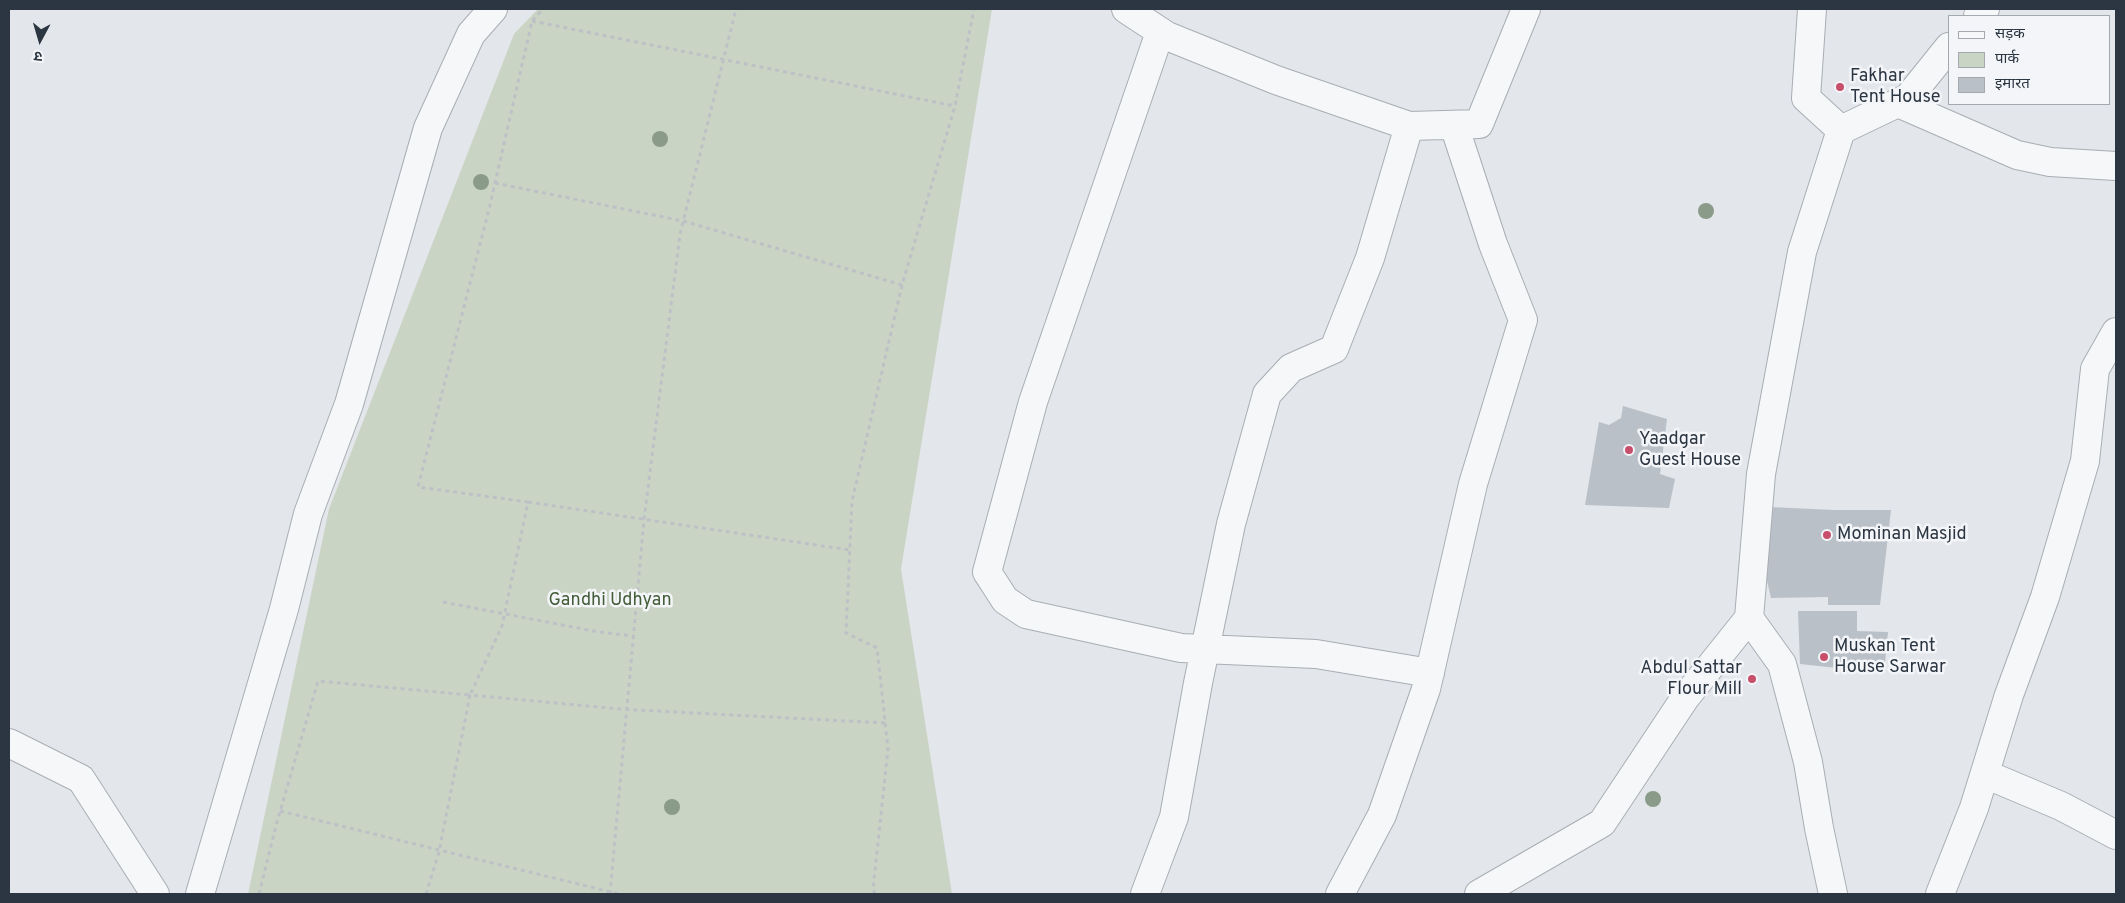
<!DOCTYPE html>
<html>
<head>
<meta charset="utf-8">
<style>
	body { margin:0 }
	#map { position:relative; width:2125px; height:903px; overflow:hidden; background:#e3e6ea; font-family:Overpass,"Noto Sans Devanagari",sans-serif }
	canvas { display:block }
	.frame { position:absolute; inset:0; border:10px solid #2b3642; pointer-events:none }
	.legend { position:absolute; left:1948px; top:15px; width:162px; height:90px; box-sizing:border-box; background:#f3f5f8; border:1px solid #a3a9af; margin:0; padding:6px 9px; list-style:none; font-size:15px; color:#2b3642 }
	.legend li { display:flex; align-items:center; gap:10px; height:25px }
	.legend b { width:25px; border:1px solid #a3a9af }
	.north { position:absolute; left:15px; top:15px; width:50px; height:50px; -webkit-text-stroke:4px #f3f5f8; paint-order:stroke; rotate:186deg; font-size:14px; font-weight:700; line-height:20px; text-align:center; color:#2b3642 }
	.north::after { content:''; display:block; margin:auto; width:18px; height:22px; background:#2b3642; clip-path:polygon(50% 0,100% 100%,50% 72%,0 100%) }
</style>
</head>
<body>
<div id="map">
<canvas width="2125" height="903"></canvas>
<div class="frame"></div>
<ul class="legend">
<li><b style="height:6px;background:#f6f7f9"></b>सड़क</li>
<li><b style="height:14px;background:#cad4c4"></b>पार्क</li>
<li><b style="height:14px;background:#bac0c7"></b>इमारत</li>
</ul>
<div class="north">उ</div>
</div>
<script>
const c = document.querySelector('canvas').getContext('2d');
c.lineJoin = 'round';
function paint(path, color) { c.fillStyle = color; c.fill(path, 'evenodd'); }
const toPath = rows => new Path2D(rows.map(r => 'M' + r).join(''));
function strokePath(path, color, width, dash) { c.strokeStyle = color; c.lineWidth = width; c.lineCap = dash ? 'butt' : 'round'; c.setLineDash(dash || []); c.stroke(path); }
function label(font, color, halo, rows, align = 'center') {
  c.font = font + ' Overpass,sans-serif'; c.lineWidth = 5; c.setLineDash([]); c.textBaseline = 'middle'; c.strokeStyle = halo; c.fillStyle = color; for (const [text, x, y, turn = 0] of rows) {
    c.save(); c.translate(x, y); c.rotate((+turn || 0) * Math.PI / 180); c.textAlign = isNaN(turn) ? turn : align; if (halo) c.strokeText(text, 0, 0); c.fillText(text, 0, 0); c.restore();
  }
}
paint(toPath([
	[538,9,992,9,901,569,952,894,248,894,329,509,514,34]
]), '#cad4c4');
paint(toPath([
	[1623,406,1667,419,1660,474,1675,479,1669,508,1585,505,1599,422,1609,425,1621,418],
	[1770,507,1834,510,1891,510,1880,605,1828,605,1828,597,1771,598,1762,559],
	[1798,611,1857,611,1857,631,1888,632,1884,673,1800,664]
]), '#bac0c7');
const minor = toPath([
	[1126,9,1167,36,1276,80,1409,126,1479,124,1526,9],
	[1978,16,1985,9],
	[1160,32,1033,402,987,572,1005,600,1026,614,1181,648,1316,654,1430,673],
	[1898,103,2017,155,2050,162,2116,166],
	[1841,130,1908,98,1949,47],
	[1749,618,1782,664,1808,762,1819,828,1833,894],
	[9,743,81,779,155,894],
	[1985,774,2061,806,2116,835],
	[200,894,284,609,308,514,349,404,428,128,471,34,493,9],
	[1145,894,1174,817,1198,683,1231,524,1267,394,1291,368,1334,349,1370,258,1409,126],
	[1340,894,1382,815,1426,689,1473,484,1523,320,1493,244,1454,125],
	[1479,894,1602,823,1685,698,1749,618,1761,474,1802,252,1841,130,1806,98,1812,9],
	[1940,894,1974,808,2009,695,2045,597,2085,461,2095,369,2116,332]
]);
strokePath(minor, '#a8aeb4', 30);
strokePath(toPath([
	[532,21,955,106],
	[495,183,683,221,902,285],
	[528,502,850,550],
	[443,602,599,632,634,636],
	[280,811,619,894],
	[259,894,277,822,318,681,470,695,502,626,528,502,418,487,490,205,532,21,543,9],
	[426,894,439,852,470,695,619,709,885,723],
	[610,894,644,520,680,234,736,9],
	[875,894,873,889,888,749,877,648,846,633,852,501,902,285,955,106,974,9]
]), '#bdc1c6', 3, [4, 4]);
strokePath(minor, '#f6f7f9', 28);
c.fillStyle = '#8b9b89';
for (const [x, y] of [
	[660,139],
	[481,182],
	[1706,211],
	[1653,799],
	[672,807]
]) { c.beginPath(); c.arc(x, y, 8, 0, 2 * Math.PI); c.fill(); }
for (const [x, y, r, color] of [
	[1840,87,5,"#c84f6c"],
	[1629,450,5,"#c84f6c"],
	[1827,535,5,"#c84f6c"],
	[1824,657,5,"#c84f6c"],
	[1752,679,5,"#c84f6c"]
]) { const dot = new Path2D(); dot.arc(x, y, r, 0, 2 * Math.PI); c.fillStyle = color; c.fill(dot); strokePath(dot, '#f3f5f8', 2); }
label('18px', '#2b3642', '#f3f5f8', [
	["Fakhar",1850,77],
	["Tent House",1850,98],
	["Yaadgar",1639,440],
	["Guest House",1639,461],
	["Mominan Masjid",1837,535],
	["Muskan Tent",1834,647],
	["House Sarwar",1834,668],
	["Abdul Sattar",1742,669,"right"],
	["Flour Mill",1742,690,"right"]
], 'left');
label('18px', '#435d39', '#f3f5f8', [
	["Gandhi Udhyan",610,601]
]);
</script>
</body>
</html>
